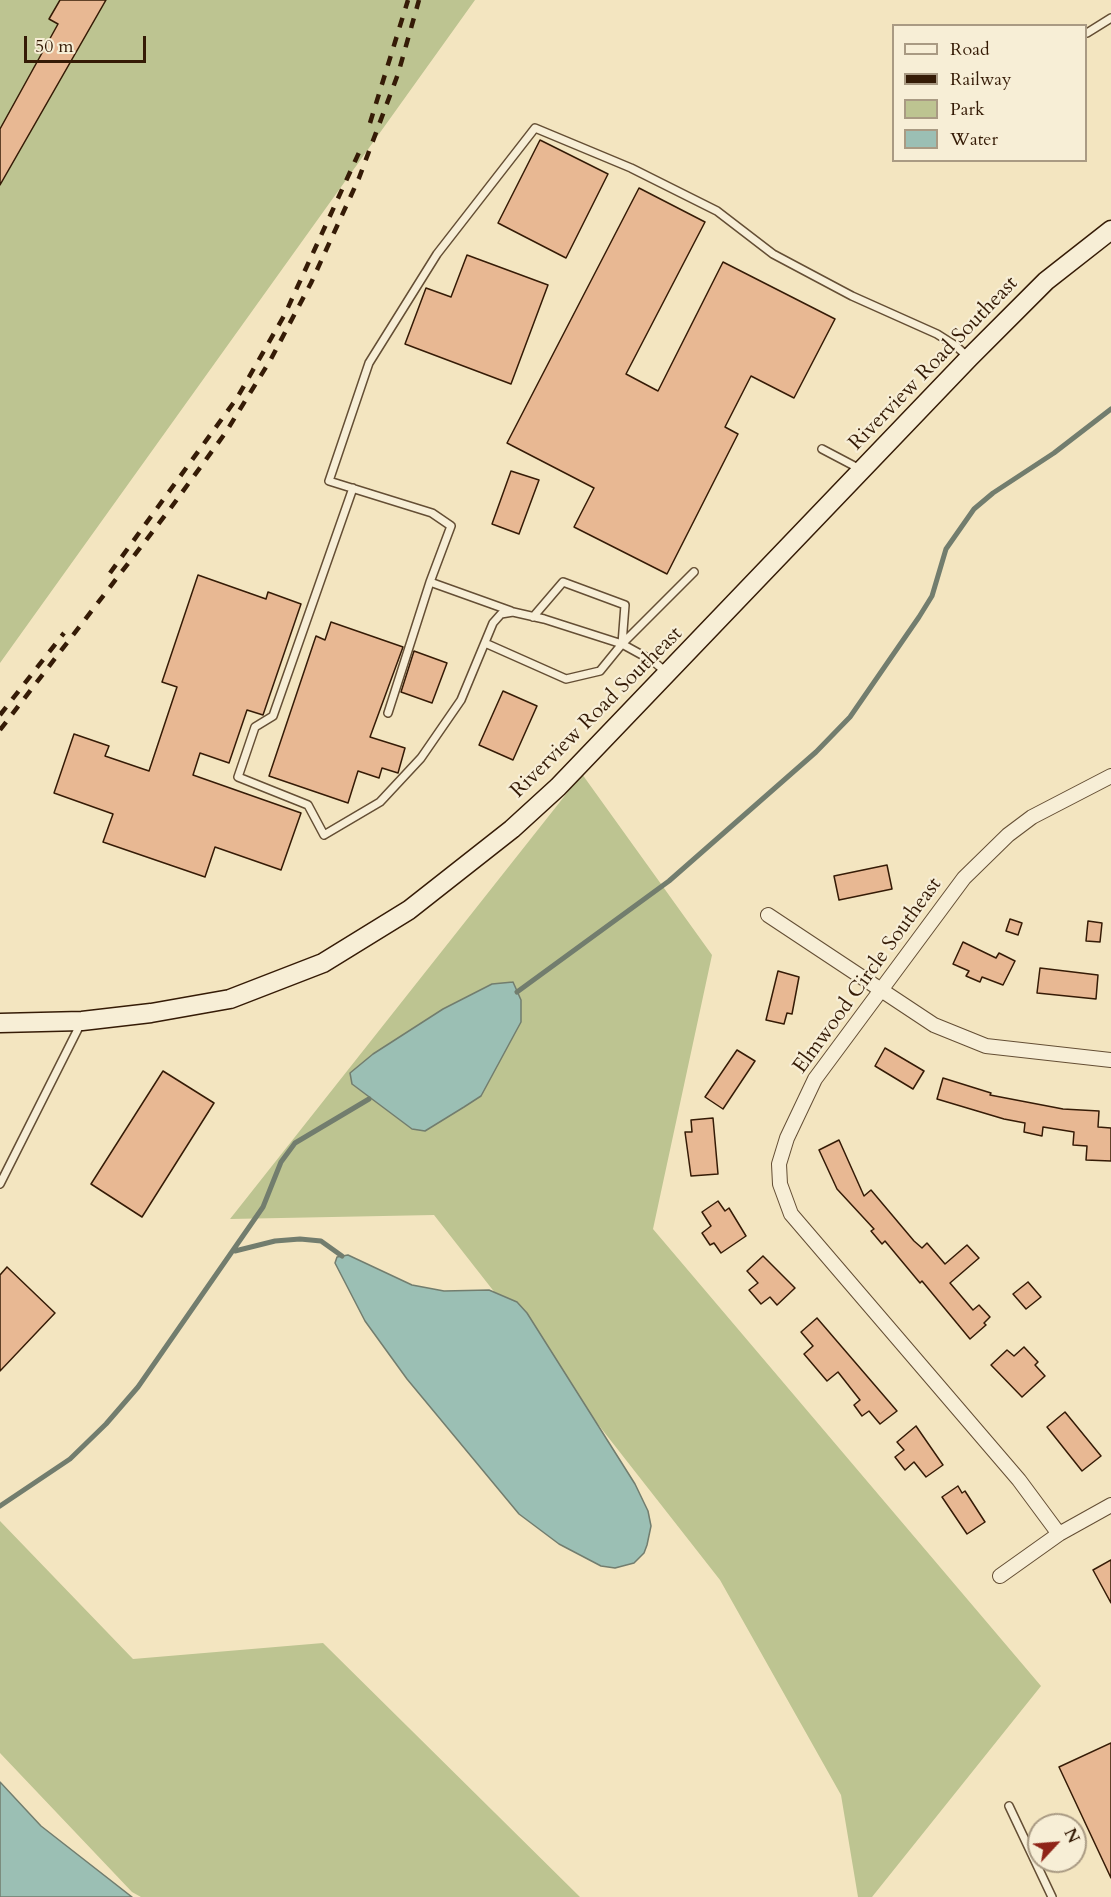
<!DOCTYPE html>
<html>
<head>
<meta charset="utf-8">
<style>
	body { margin:0 }
	#map { position:relative; width:1111px; height:1897px; overflow:hidden; background:#f3e5c0; font-family:Cardo,serif }
	canvas { display:block }
	.legend { position:absolute; left:892px; top:24px; width:195px; height:138px; box-sizing:border-box; background:#f7eed6; border:2px solid #a99a83; margin:0; padding:8px 10px; list-style:none; font-size:18px; color:#351b06 }
	.legend li { display:flex; align-items:center; gap:12px; height:30px }
	.legend b { width:30px; border:2px solid #a99a83 }
	.north { position:absolute; left:1027px; top:1813px; width:60px; height:60px; box-sizing:border-box; background:#f7eed6; border:2px solid #a99a83; border-radius:50%; rotate:64deg; font-size:16px; font-weight:700; line-height:24px; text-align:center; color:#351b06 }
	.north::after { content:''; display:block; margin:auto; width:21px; height:27px; background:#8f2418; clip-path:polygon(50% 0,100% 100%,50% 72%,0 100%) }
	.scale { position:absolute; left:24px; top:36px; width:122px; height:27px; box-sizing:border-box; border:3px solid #351b06; border-top:0; padding-left:8px; font-size:18px; line-height:21px; white-space:nowrap; color:#351b06; -webkit-text-stroke:4px #f7eed6; paint-order:stroke }
</style>
</head>
<body>
<div id="map">
<canvas width="1111" height="1897"></canvas>
<ul class="legend">
<li><b style="height:8px;background:#f7eed6"></b>Road</li>
<li><b style="height:8px;background:#351b06"></b>Railway</li>
<li><b style="height:16px;background:#bdc491"></b>Park</li>
<li><b style="height:16px;background:#9bbfb4"></b>Water</li>
</ul>
<div class="north">N</div>
<div class="scale">50 m</div>
</div>
<script>
const c = document.querySelector('canvas').getContext('2d');
c.lineJoin = 'round';
function paint(path, color) { c.fillStyle = color; c.fill(path, 'evenodd'); }
const toPath = rows => new Path2D(rows.map(r => 'M' + r).join(''));
function strokePath(path, color, width, dash) { c.strokeStyle = color; c.lineWidth = width; c.lineCap = dash ? 'butt' : 'round'; c.setLineDash(dash || []); c.stroke(path); }
function label(font, color, halo, rows, align = 'center') {
  c.font = font + ' Cardo,serif'; c.lineWidth = 4.5; c.setLineDash([]); c.textBaseline = 'middle'; c.strokeStyle = halo; c.fillStyle = color; for (const [text, x, y, turn = 0] of rows) {
    c.save(); c.translate(x, y); c.rotate((+turn || 0) * Math.PI / 180); c.textAlign = isNaN(turn) ? turn : align; if (halo) c.strokeText(text, 0, 0); c.fillText(text, 0, 0); c.restore();
  }
}
paint(toPath([
	[0,0,475,0,0,663],
	[582,774,712,955,653,1229,1041,1686,872,1897,858,1897,841,1795,720,1580,434,1215,230,1219],
	[0,1521,133,1659,323,1643,580,1897,141,1897,132,1892,0,1753]
]), '#bdc491');
const water = toPath([
	[513,982,521,1000,521,1022,481,1096,464,1107,425,1131,412,1129,352,1084,350,1073,373,1054,443,1009,492,984,513,982],
	[348,1255,412,1285,444,1291,489,1290,517,1302,527,1313,635,1484,648,1511,651,1526,647,1545,644,1553,634,1563,615,1568,601,1566,559,1544,519,1514,407,1379,365,1321,335,1263,337,1257,348,1255],
	[0,1782,41,1826,132,1897,0,1897,0,1782]
]);
paint(water, '#9bbfb4');
strokePath(water, '#727d6e', 1.5);
strokePath(toPath([
	[517,992,669,881,816,752,850,717,919,617,932,596,946,549,974,509,993,493,1054,453,1111,409],
	[235,1251,275,1241,300,1239,321,1241,342,1256],
	[0,1506,70,1459,106,1424,138,1387,263,1207,281,1162,295,1143,369,1099]
]), '#727d6e', 5);
const building = toPath([
	[60,0,106,0,0,185,0,129,58,24,49,19,60,0],
	[540,140,608,174,566,258,498,223,540,140],
	[639,188,705,222,626,374,658,391,723,262,835,319,794,398,751,376,725,427,738,434,667,574,574,527,594,488,507,443,639,188],
	[467,255,548,285,511,384,405,344,426,288,451,297,467,255],
	[511,471,539,480,519,534,492,524,511,471],
	[198,575,266,599,268,592,301,604,263,715,247,710,229,763,200,753,193,775,301,813,281,870,215,847,205,877,103,842,113,814,54,793,74,734,109,746,105,756,149,771,177,687,162,682,198,575],
	[331,622,403,647,370,737,405,748,398,773,382,768,379,778,358,771,348,803,269,776,316,636,325,640,331,622],
	[414,651,447,663,432,703,401,692,414,651],
	[503,691,537,706,513,760,479,745,503,691],
	[887,865,892,889,839,900,834,876,887,865],
	[1010,919,1022,923,1018,935,1006,931,1010,919],
	[1088,921,1102,923,1100,942,1086,941,1088,921],
	[963,942,996,958,999,953,1015,961,1003,985,982,977,980,982,966,976,969,971,953,964,963,942],
	[1040,968,1098,975,1096,999,1037,993,1040,968],
	[778,971,799,977,792,1014,787,1013,784,1024,766,1020,778,971],
	[885,1048,924,1071,913,1089,875,1066,885,1048],
	[737,1050,755,1061,723,1109,705,1097,737,1050],
	[163,1071,214,1103,142,1217,91,1184,163,1071],
	[943,1078,991,1093,990,1095,1063,1109,1099,1111,1098,1127,1111,1128,1111,1161,1086,1160,1087,1146,1073,1145,1074,1132,1043,1127,1042,1136,1024,1132,1025,1123,1004,1119,937,1099,943,1078],
	[713,1118,718,1174,691,1176,685,1132,692,1132,691,1120,713,1118],
	[839,1140,864,1196,871,1190,914,1241,922,1248,927,1243,945,1264,967,1245,979,1258,950,1283,973,1310,979,1305,990,1317,984,1323,986,1325,970,1339,922,1281,920,1283,885,1241,882,1244,871,1231,874,1229,837,1189,819,1150,839,1140],
	[718,1201,725,1211,729,1208,746,1236,721,1253,714,1243,710,1245,702,1233,711,1226,702,1212,718,1201],
	[763,1256,795,1288,777,1305,770,1297,761,1304,749,1290,758,1283,747,1271,763,1256],
	[7,1267,55,1313,0,1371,0,1275,7,1267],
	[1028,1282,1041,1297,1026,1309,1013,1294,1028,1282],
	[817,1318,897,1411,880,1424,869,1411,862,1416,854,1405,860,1400,838,1372,827,1381,804,1354,813,1346,801,1332,817,1318],
	[1024,1347,1038,1362,1035,1365,1045,1376,1022,1397,991,1365,1007,1350,1014,1356,1024,1347],
	[1065,1412,1101,1456,1082,1471,1047,1427,1065,1412],
	[916,1426,943,1465,926,1477,914,1462,905,1470,895,1457,904,1450,897,1442,916,1426],
	[958,1486,962,1493,965,1491,985,1522,967,1534,942,1497,958,1486],
	[1111,1560,1111,1603,1093,1570,1111,1560],
	[1111,1743,1111,1878,1059,1767,1111,1743]
]);
paint(building, '#e8b893');
strokePath(building, '#351b06', 1.5);
const lane = toPath([
	[1087,33,1111,18],
	[822,449,860,469],
	[353,488,273,716,255,727,238,777,308,805,324,835,380,802,421,758,461,700,493,623,501,614,513,612,544,619,622,644,653,661,667,673],
	[430,582,451,526,432,513,329,481,369,363,437,254,535,128,631,168,717,211,773,254,852,296,937,334,956,346,969,358],
	[533,617,563,582,625,605,622,644],
	[485,643,566,679,600,671,622,644,694,572],
	[388,713,430,582,511,611],
	[0,1184,81,1023],
	[1009,1806,1052,1897]
]);
const street = toPath([
	[768,915,934,1025,986,1046,1111,1060],
	[1059,1534,1019,1480,791,1214,780,1184,779,1164,787,1138,815,1079,964,878,1008,835,1032,817,1111,776],
	[1000,1576,1059,1534,1111,1505]
]);
const secondary = toPath([
	[0,1023,82,1021,151,1013,230,999,323,963,409,910,512,829,558,787,969,358,1046,281,1111,230]
]);
strokePath(lane, '#644e34', 10);
strokePath(street, '#644e34', 16);
strokePath(secondary, '#351b06', 21);
strokePath(lane, '#f7eed6', 7);
strokePath(street, '#f7eed6', 14);
strokePath(secondary, '#f7eed6', 18);
strokePath(toPath([
	[370,123,408,0],
	[110,573,237,398,285,314,362,146],
	[0,715,64,633],
	[0,730,170,509,226,432,271,359,311,283,359,178,398,74,419,0]
]), '#351b06', 4.5, [10, 10]);
label('21px', '#351b06', '#f7eed6', [
	["Riverview Road Southeast",934,364,-46],
	["Riverview Road Southeast",597,713,-45],
	["Elmwood Circle Southeast",868,976,-54]
]);
</script>
</body>
</html>
